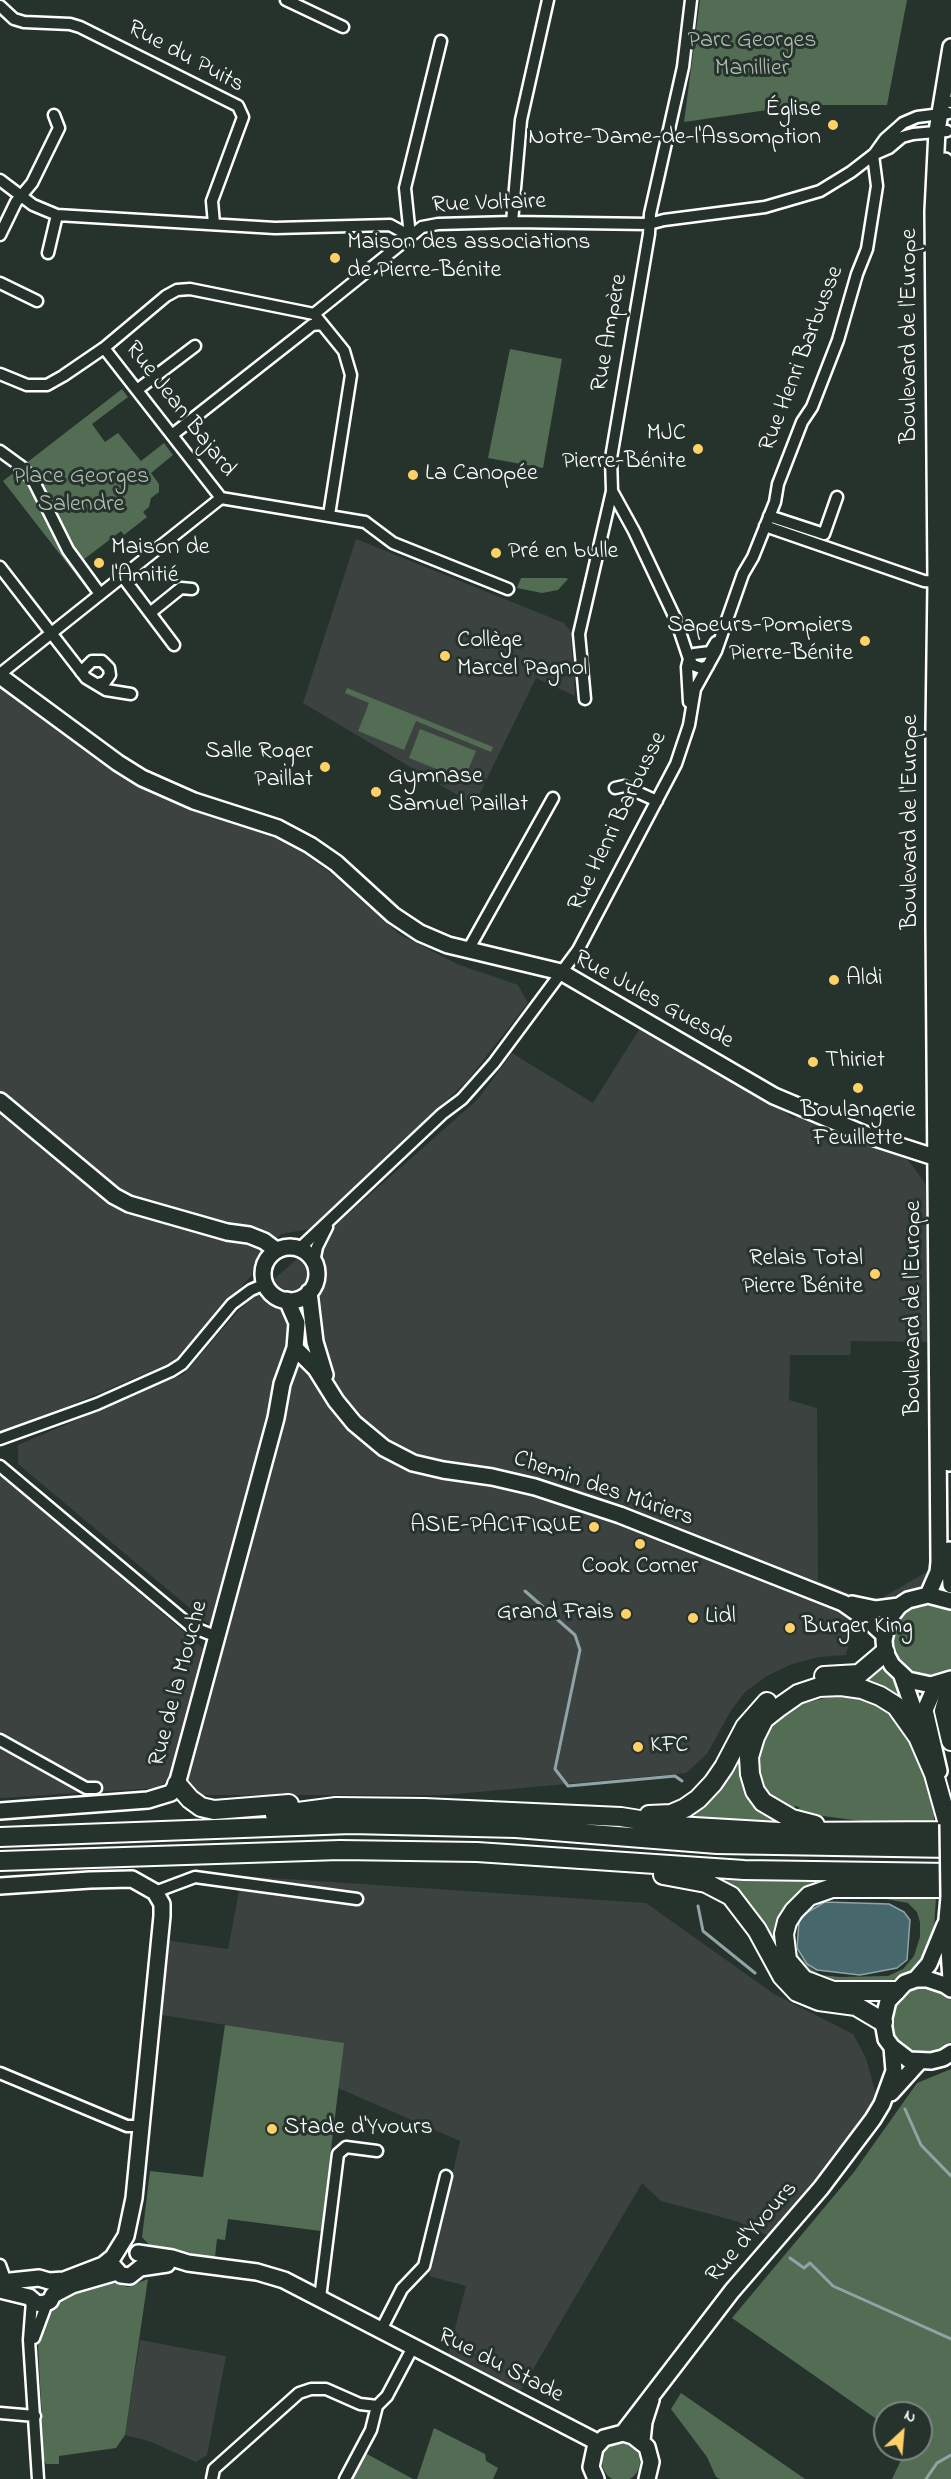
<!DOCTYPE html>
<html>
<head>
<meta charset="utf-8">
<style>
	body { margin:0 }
	#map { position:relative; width:951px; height:2479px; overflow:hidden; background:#26332d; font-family:"Indie Flower",sans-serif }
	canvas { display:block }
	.north { position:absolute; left:873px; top:2401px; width:60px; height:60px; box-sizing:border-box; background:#26332d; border:2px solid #7d8581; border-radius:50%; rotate:26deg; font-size:16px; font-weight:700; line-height:24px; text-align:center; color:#fff }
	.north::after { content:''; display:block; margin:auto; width:21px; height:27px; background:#ffd166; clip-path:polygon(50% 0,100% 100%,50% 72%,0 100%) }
</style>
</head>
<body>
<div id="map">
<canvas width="951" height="2479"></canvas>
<div class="north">N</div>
</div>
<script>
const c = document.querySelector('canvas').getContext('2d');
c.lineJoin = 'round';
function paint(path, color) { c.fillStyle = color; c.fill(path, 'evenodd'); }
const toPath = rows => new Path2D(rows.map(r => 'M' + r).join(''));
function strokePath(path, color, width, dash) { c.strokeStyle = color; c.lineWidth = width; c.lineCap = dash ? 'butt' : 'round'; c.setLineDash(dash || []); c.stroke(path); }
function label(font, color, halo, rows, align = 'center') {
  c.font = font + ' "Indie Flower",sans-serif'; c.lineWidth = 6; c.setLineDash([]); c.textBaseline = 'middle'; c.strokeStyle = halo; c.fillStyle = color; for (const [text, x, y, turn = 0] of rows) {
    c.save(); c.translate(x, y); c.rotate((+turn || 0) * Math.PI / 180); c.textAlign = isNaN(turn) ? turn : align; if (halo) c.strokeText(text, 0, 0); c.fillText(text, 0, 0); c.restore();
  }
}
paint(toPath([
	[356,539,564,623,571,632,575,696,536,678,474,805,303,703],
	[0,688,98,761,139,787,194,811,288,842,328,871,399,934,457,964,518,985,528,1003,467,1081,309,1229,281,1234,254,1263,252,1275,173,1362,40,1418,0,1433],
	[640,1028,781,1109,794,1119,797,1116,848,1138,907,1159,926,1184,927,1342,851,1341,850,1355,790,1355,789,1400,817,1408,818,1581,873,1603,951,1558,951,1697,901,1688,887,1669,870,1631,855,1620,846,1655,818,1657,792,1664,767,1676,745,1692,730,1712,707,1754,686,1773,445,1795,199,1795,188,1788,193,1742,222,1635,18,1464,18,1445,184,1374,238,1311,478,1099,512,1053,593,1103],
	[0,1473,206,1651,174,1775,158,1788,0,1798],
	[242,1876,646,1903,774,1994,853,2034,866,2058,877,2099,832,2165,769,2236,736,2221,661,2201,642,2183,518,2395,447,2359,466,2286,429,2276,460,2141,338,2088,343,2043,155,2014,164,1940,228,1949],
	[140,2340,226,2356,207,2455,196,2462,149,2441,125,2435]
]), '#3c423f');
paint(toPath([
	[700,0,907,0,887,105,802,105,684,122],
	[510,349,562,359,543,468,488,458],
	[122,389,128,397,92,424,105,442,118,433,141,461,164,443,173,455,151,473,159,484,159,492,151,498,149,507,143,512,147,517,124,535,121,531,83,560,101,584,90,593,3,481],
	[521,578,566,578,568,579,558,590,542,593,517,588],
	[347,688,493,747,491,752,416,721,404,750,358,731,369,703,345,693],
	[420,729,476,751,464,780,409,758],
	[936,1601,951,1608,951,1672,945,1676,920,1679,900,1667,890,1645,894,1621,909,1606],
	[880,1667,884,1667,901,1688,909,1709,863,1680,875,1673],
	[843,1694,861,1697,888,1709,905,1730,922,1770,934,1812,934,1825,883,1824,808,1814,799,1810,799,1807,795,1806,793,1809,790,1807,776,1800,766,1789,760,1775,758,1759,763,1741,774,1724,794,1708,804,1703],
	[739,1750,786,1824,679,1818],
	[716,1880,827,1882,804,1890,791,1901,781,1915,782,1964],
	[886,1896,936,1898,934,1928,925,1954,915,1968,883,1985,823,1981,811,1976,793,1954,791,1943,793,1931,794,1945,800,1957,810,1968,821,1975,840,1977,888,1976,903,1969,914,1956,920,1937,920,1922,917,1912,908,1903,880,1898],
	[924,1986,939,1990,951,2000,951,2042,936,2053,916,2055,903,2049,892,2036,890,2030,893,2006,906,1991],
	[225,2025,344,2043,321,2231,228,2219,225,2240,217,2239,215,2257,154,2250,142,2237,150,2171,203,2177],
	[951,2069,951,2479,892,2479,902,2458,901,2449,921,2449,921,2413,885,2413,885,2425,732,2318,854,2172,917,2083],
	[148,2279,125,2435,116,2448,59,2456,59,2464,46,2464,44,2460,38,2345,43,2322,49,2311,56,2307,65,2295,108,2282,128,2287],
	[681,2393,805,2479,720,2479,716,2477,707,2457,671,2409],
	[434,2428,485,2454,486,2461,498,2468,493,2479,417,2479],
	'602 2462a19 19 0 1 1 38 0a19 19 0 1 1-38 0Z',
	[365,2453,413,2479,351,2479]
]), '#536d54');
const water = toPath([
	[825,1902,889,1904,904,1912,910,1920,907,1960,897,1968,860,1975,817,1970,807,1964,797,1948,799,1921,808,1912,825,1902]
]);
paint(water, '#46686d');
strokePath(water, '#90a4a7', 1.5);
strokePath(toPath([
	[525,1591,575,1635,580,1650,555,1769,568,1786,675,1776,682,1781],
	[698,1906,703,1931,755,1973],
	[905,2109,921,2145,951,2176],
	[790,2258,804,2268,810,2263,833,2286,951,2339],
	[926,2479,937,2463,951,2455]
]), '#90a4a7', 3);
const street = toPath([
	[286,0,343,27],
	[691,0,683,67,650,214,649,234,611,458,612,491,634,531,676,620,689,659,693,665,701,668,708,666],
	[0,6,14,19,24,22,70,24,80,27,238,106,243,117,212,201,214,224],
	[950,102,951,102],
	[875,153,885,139,903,123,917,117,949,113],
	[0,180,33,205,57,215,275,228,390,225,410,236],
	[512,222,521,120,548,0],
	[0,235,16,202,32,183,59,128,54,115],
	[410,236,405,188,441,41],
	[48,253,57,215],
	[0,283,37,301],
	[314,314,422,227,438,224,512,222,649,224,664,220,765,207,820,191,851,172,873,155,889,148,902,137,913,134,947,131],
	[314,314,344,351,351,375,329,515],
	[104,348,221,498],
	[0,374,27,385,47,385,63,376,104,348,166,296,177,290,190,289,314,314],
	[137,390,195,346],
	[172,435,307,329,312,325,322,324],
	[0,451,22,467,34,482,68,550,100,594],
	[769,516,824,534,837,497],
	[765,526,924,581,936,582],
	[0,567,86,678,106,690,131,694],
	[122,576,174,645],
	[150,613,181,588,192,589],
	[81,672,92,661,102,661,109,668,110,675,105,682,98,684],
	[0,674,221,498,365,522,393,543,508,589],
	[585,699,579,634,612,491],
	[689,702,687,667,689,659,694,654,710,652,716,642],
	[615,788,624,786,657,801],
	[468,950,553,798],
	[299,1249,442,1114,462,1099,494,1063,578,950,676,764,689,725,695,689,716,651,743,574,753,557,775,502,778,484,802,422,812,407,838,340,857,274,867,249,877,186,873,155],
	[314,1262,317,1247,327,1227],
	[0,1439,97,1404,171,1371,182,1364,232,1304,251,1290,265,1284],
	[0,1466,192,1627,215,1636],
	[0,1740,86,1788,96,1788],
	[155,1892,195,1877,357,1899],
	[0,2073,127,2126,141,2126],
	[0,2265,5,2279,3,2287],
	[320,2298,338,2154,346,2147,377,2151],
	[32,2301,29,2340,38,2479],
	[381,2330,402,2289,424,2266,446,2176],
	[34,2338,47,2303],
	[0,2413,35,2416],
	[212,2479,214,2469,299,2393,311,2389,326,2389,360,2404,377,2406,387,2396,413,2347],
	[345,2479,371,2430,377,2406]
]);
const secondary = toPath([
	[945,161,949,1463],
	[0,676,118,763,142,778,194,801,278,828,310,845,336,863,393,915,420,933,448,945,561,972,774,1096,869,1136,937,1158],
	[0,1101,114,1196,129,1204,227,1232,249,1235,264,1241,276,1250],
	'263 1274a27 27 0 1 1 54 0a27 27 0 1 1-54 0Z',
	[309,1292,315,1342,325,1375],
	[295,1348,316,1369,336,1401,354,1423,384,1448,413,1463,443,1470,492,1477,535,1487,620,1515,843,1603,870,1622,884,1635],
	[949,1550,951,1585],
	[928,1595,938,1572,939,1562,934,927,934,728,936,582,933,211,937,131,951,47],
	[951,1601,928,1595,908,1600,899,1606,889,1619,884,1640,885,1652,892,1665,908,1680,931,1685,951,1679],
	[852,1604,876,1609,899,1606],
	[902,1676,921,1730],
	[936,1685,925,1710,939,1771],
	[0,1811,148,1800,171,1793,177,1784,276,1418,282,1384,295,1348,297,1323,287,1300],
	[0,1886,90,1880,132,1879,155,1892,162,1904,162,1916,134,2198,126,2236,113,2257,103,2265,64,2280,49,2281,39,2278,0,2282],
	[949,1897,947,1919,951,1980],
	[916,1979,929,1964,945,1925],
	[951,1989,945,1985,927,1979,916,1979,905,1983,888,2001,883,2022,886,2039,892,2047,909,2060,931,2061,943,2058,951,2053],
	[891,2093,919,2062],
	[138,2253,172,2258,188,2263,257,2272,284,2280,599,2443],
	[113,2266,121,2275,130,2276,140,2268,167,2264],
	[0,2290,29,2297,36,2303,43,2304,50,2301,53,2295,72,2285,117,2272],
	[623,2433,732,2291,821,2188,873,2119,882,2104,894,2071,892,2047],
	[642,2441,644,2422,651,2400],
	[596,2479,591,2467,595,2448,604,2438,623,2433,633,2436,647,2447,651,2462,647,2479]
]);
const highway = toPath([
	[824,1676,859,1674,885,1652],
	[951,1686,944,1711,951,1741],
	[177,1784,190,1799,201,1807,214,1810,289,1804],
	[275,1815,336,1807,424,1808,621,1817,677,1826,779,1832,951,1831],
	[649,1815,671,1814,685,1808,698,1799,713,1783,724,1767,745,1727,767,1702],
	[815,1825,792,1819,763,1802,755,1791,750,1774,749,1757,755,1737,764,1719,778,1708,798,1694,819,1687,841,1686,862,1689,880,1696,896,1706,918,1737,934,1774,948,1824],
	[0,1837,351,1824,516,1828,717,1844,951,1848],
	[0,1861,340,1850,477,1852,744,1870,951,1873],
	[663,1875,706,1883,731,1896,757,1930,782,1976,797,1992,819,2001,856,2006,883,2022],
	[896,1991,833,1991,804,1980,787,1960,784,1934,787,1922,794,1911,809,1896,832,1888,951,1888]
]);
strokePath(street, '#fff', 15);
strokePath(secondary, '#fff', 20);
strokePath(highway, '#fff', 22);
strokePath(street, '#26332d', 10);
strokePath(secondary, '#26332d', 15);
strokePath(highway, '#26332d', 18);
const secondaryBridge = toPath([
	[948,1824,949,1897]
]);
strokePath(secondaryBridge, '#fff', 20, []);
strokePath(secondaryBridge, '#26332d', 15);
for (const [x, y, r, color] of [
	[833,125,6,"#ffd166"],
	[335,258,6,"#ffd166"],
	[698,449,6,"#ffd166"],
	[413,475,6,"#ffd166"],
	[496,553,6,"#ffd166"],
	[99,563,6,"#ffd166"],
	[865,641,6,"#ffd166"],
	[445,656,6,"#ffd166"],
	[325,767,6,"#ffd166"],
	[376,792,6,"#ffd166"],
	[834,980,6,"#ffd166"],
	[813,1062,6,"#ffd166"],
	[858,1088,6,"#ffd166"],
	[875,1274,6,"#ffd166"],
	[594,1527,6,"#ffd166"],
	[640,1544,6,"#ffd166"],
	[626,1614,6,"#ffd166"],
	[693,1618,6,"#ffd166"],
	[790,1628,6,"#ffd166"],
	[638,1747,6,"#ffd166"],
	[272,2129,6,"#ffd166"]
]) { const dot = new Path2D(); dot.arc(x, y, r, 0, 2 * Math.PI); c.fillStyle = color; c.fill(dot); strokePath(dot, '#26332d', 2); }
label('24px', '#b2bdb2', '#26332d', [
	["Parc Georges",752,42],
	["Manillier",752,70],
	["Place Georges",81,478],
	["Salendre",81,506]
]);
label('24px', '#fff', '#26332d', [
	["Rue du Puits",185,58,28],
	["Rue Voltaire",489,205,-2],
	["Rue Ampère",611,333,-80],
	["Boulevard de l'Europe",911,336,-90],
	["Rue Henri Barbusse",803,359,-69],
	["Rue Jean Bajard",179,410,52],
	["Rue Henri Barbusse",619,822,-64],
	["Boulevard de l'Europe",912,822,-90],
	["Rue Jules Guesde",653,1001,29],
	["Boulevard de l'Europe",915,1308,-90],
	["Chemin des Mûriers",603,1490,19],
	["Rue de la Mouche",180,1684,-75],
	["Rue d'Yvours",753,2233,-49],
	["Rue du Stade",500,2367,27]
]);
label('24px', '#fff', '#26332d', [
	["Église",821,111,"right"],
	["Notre-Dame-de-l'Assomption",821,139,"right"],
	["Maison des associations",347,244],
	["de Pierre-Bénite",347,272],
	["MJC",686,435,"right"],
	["Pierre-Bénite",686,463,"right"],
	["La Canopée",425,475],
	["Maison de",111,549],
	["l'Amitié",111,577],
	["Pré en bulle",508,553],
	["Sapeurs-Pompiers",853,627,"right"],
	["Pierre-Bénite",853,655,"right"],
	["Collège",457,642],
	["Marcel Pagnol",457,670],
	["Salle Roger",313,753,"right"],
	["Paillat",313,781,"right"],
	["Gymnase",388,778],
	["Samuel Paillat",388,806],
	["Aldi",846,980],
	["Thiriet",825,1062],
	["Boulangerie",858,1112,"center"],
	["Feuillette",858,1140,"center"],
	["Relais Total",863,1260,"right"],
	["Pierre Bénite",863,1288,"right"],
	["ASIE-PACIFIQUE",582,1527,"right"],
	["Cook Corner",640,1568,"center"],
	["Grand Frais",614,1614,"right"],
	["Lidl",705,1618],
	["Burger King",802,1628],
	["KFC",650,1747],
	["Stade d'Yvours",284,2129]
], 'left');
</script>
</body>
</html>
